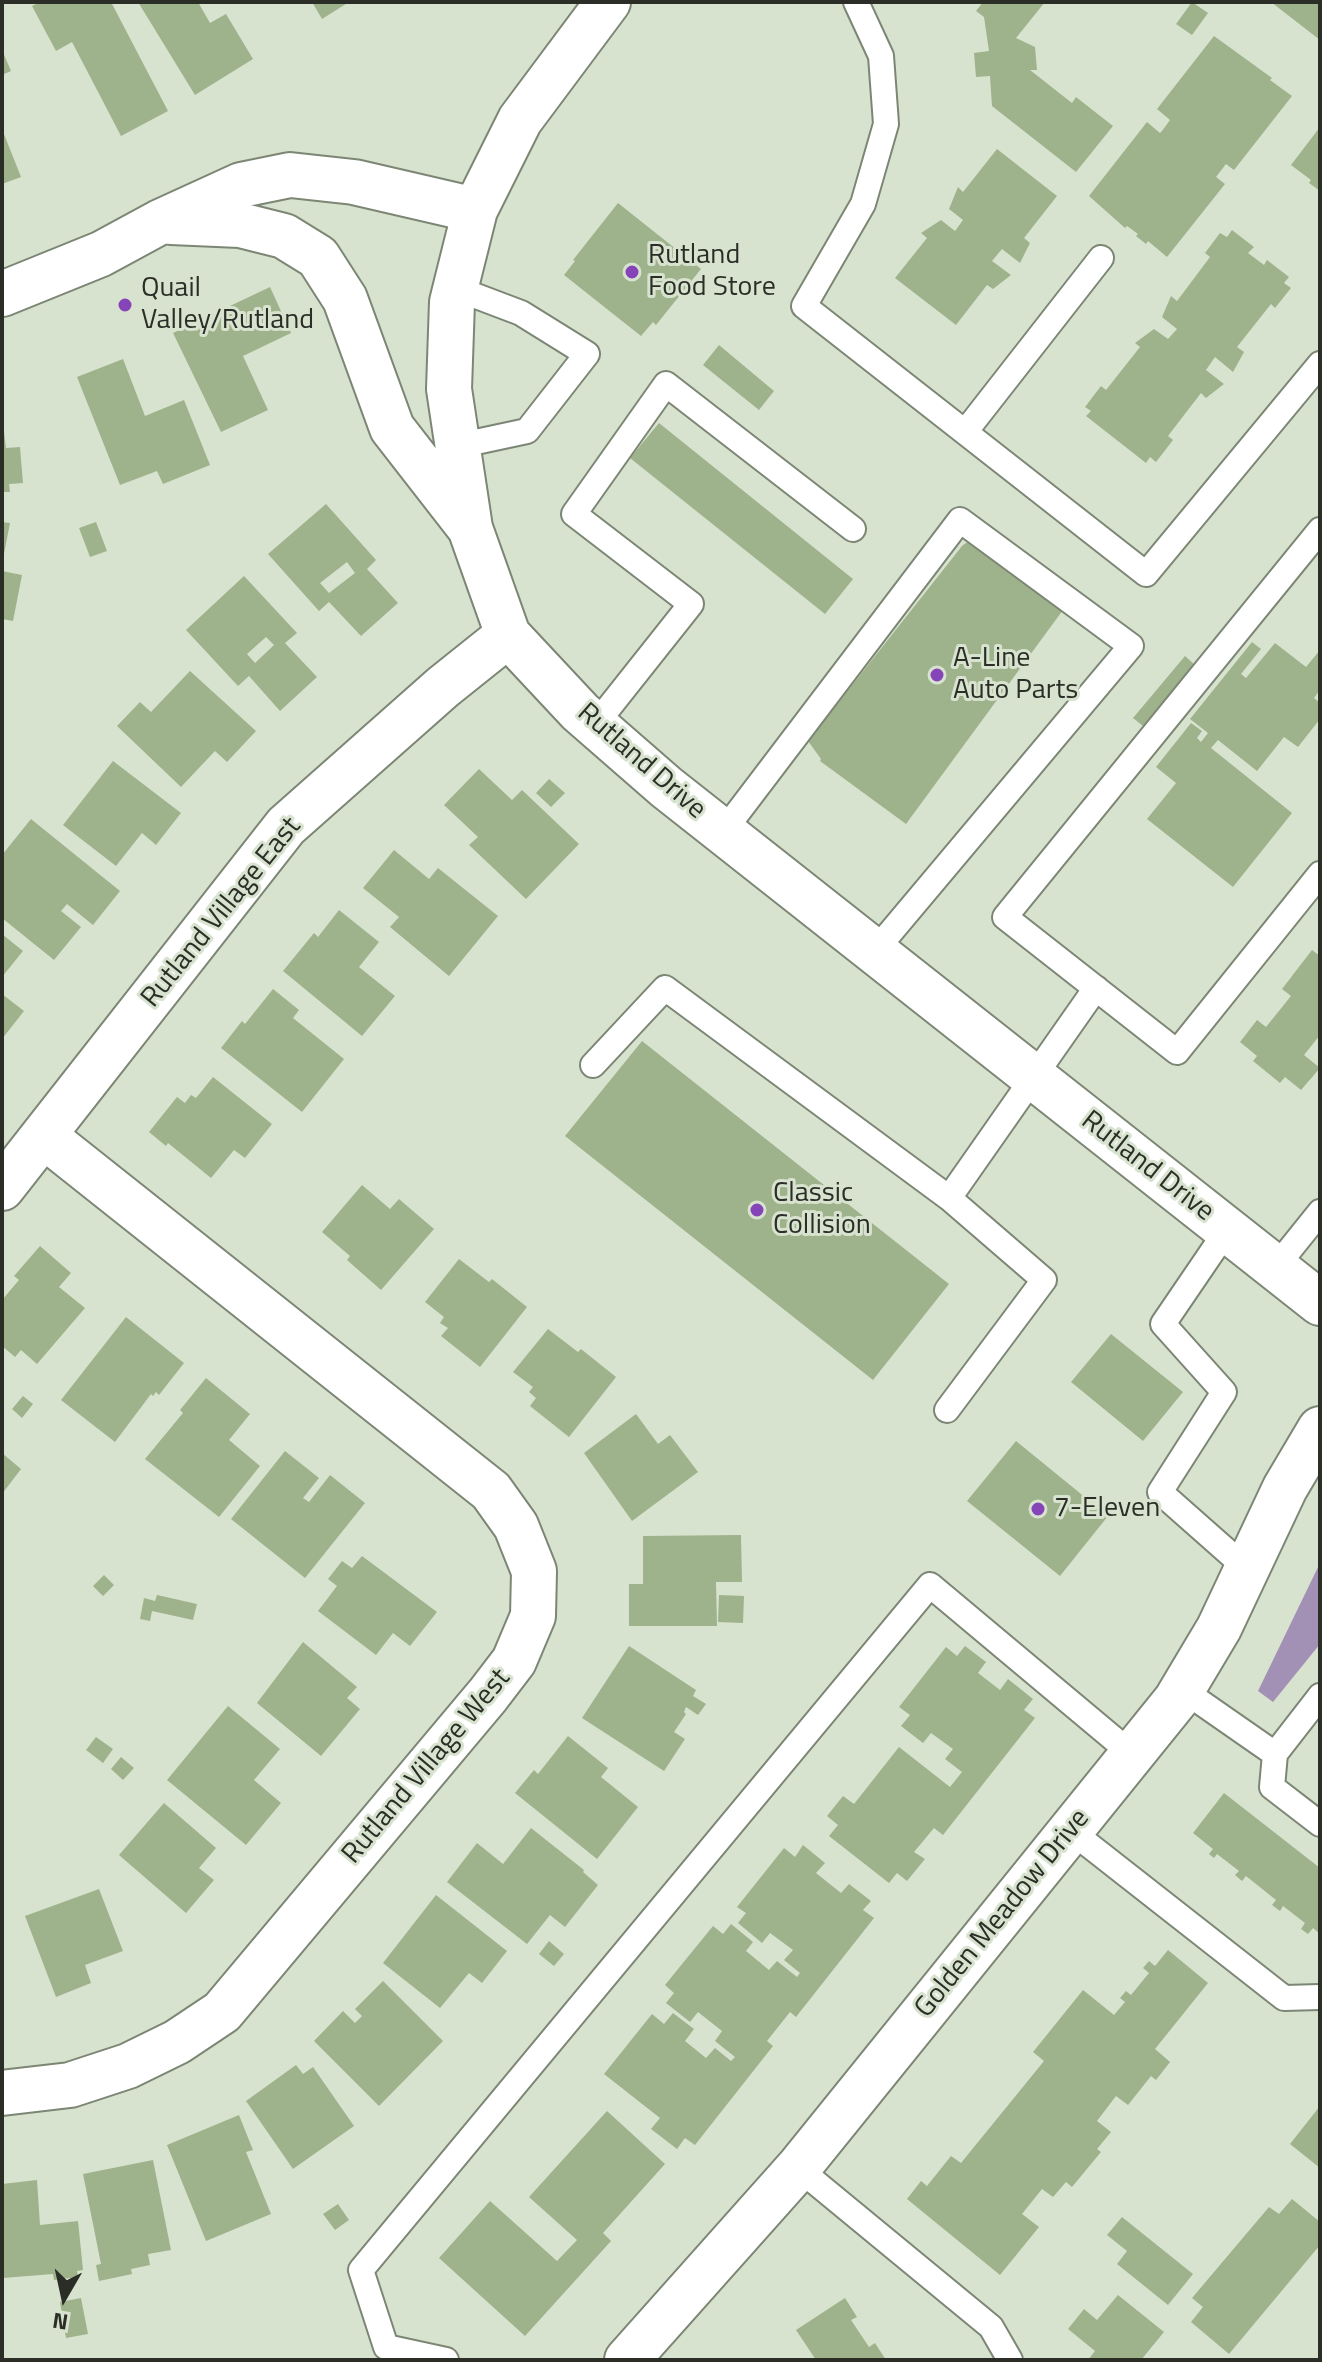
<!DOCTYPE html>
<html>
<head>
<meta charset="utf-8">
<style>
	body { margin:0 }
	#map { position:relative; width:1322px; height:2362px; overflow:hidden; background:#d8e3cf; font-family:"Titillium Web",sans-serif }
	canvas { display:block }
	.frame { position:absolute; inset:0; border:4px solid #2a2e27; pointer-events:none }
	.north { position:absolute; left:24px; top:2258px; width:80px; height:80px; -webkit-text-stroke:6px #d8e3cf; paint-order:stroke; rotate:189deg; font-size:22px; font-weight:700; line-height:32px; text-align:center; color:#2a2e27 }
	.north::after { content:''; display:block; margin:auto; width:28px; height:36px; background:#2a2e27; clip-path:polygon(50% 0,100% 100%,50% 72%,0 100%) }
</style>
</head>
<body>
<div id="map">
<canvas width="1322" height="2362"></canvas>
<div class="frame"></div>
<div class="north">N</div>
</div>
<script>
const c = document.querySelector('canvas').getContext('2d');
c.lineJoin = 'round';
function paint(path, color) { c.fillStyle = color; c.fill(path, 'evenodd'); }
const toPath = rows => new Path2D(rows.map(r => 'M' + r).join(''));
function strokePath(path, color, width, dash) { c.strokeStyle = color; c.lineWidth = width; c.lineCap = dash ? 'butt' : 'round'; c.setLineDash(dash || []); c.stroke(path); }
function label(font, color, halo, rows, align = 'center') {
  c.font = font + ' "Titillium Web",sans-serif'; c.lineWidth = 6; c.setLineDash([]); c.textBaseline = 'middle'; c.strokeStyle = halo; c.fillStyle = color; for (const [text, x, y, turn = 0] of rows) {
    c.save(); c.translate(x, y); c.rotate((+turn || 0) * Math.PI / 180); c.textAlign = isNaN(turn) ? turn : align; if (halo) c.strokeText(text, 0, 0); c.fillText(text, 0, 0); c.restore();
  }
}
paint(toPath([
	[1320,1563,1320,1644,1273,1702,1258,1691]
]), '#a290b5');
paint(toPath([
	[40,2,111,2,168,111,121,136,72,42,56,51,32,6],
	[138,2,198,2,210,23,226,14,253,59,195,95],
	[312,2,349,2,322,19],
	[983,2,1045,2,1016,38,1035,47,1037,70,1030,70,1072,103,1076,97,1113,126,1076,172,992,106,990,76,976,77,974,53,989,51,984,17,976,11],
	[1192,2,1208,13,1192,35,1176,24],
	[1271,2,1320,2,1320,40],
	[1214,36,1272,78,1270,80,1292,96,1234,170,1226,164,1216,177,1225,184,1167,257,1148,241,1146,244,1136,236,1138,234,1127,226,1125,228,1089,196,1147,122,1160,133,1162,131,1170,120,1157,109],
	[2,50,11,71,2,75],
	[1320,127,1320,191,1309,183,1311,180,1291,165],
	[2,129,21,177,2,184],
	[997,149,1057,196,1024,238,1030,243,1020,263,1002,249,992,261,1011,275,993,289,987,285,956,325,895,278,927,238,921,233,941,220,955,231,963,220,949,209,958,187,963,192],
	[618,203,701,269,656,325,653,322,641,336,564,275,575,261,573,260],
	[1232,230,1254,247,1248,253,1264,265,1267,260,1289,277,1284,283,1291,288,1275,308,1271,304,1237,347,1244,352,1233,372,1215,357,1206,370,1224,384,1206,398,1201,393,1168,436,1173,440,1156,462,1150,457,1146,463,1086,416,1091,411,1085,407,1101,386,1106,390,1140,347,1135,343,1154,329,1168,339,1177,329,1162,317,1171,296,1177,301,1210,257,1205,253,1220,233,1227,237],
	[270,287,291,333,243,356,268,410,221,432,173,333],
	[719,345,774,391,759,410,703,365],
	[123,359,145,416,184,400,210,465,163,484,157,471,120,485,77,377],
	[659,423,853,579,825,614,630,458],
	[2,431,4,431,6,448,20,447,23,483,9,484,10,492,2,492],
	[326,504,376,560,367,569,398,603,361,636,329,602,319,611,268,554],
	[347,562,355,573,329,593,320,583],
	[2,522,10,523,3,559,2,558],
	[96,522,107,551,90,557,79,528],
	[974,537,1063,610,906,824,820,761,821,759,808,741,962,546],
	[2,571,22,575,13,621,2,619],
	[244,576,297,633,285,643,317,677,280,711,249,676,238,686,186,630],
	[266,637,274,645,255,663,247,654],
	[1252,642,1261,649,1241,674,1246,678,1275,643,1306,667,1320,650,1318,676,1320,690,1314,698,1320,703,1320,719,1298,747,1284,737,1257,771,1218,740,1211,748,1292,813,1233,887,1147,819,1176,783,1156,767,1191,723,1202,731,1197,738,1201,742,1208,733,1190,719],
	[1185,656,1195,665,1143,726,1133,718],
	[190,671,256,731,227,762,215,751,181,787,117,726,140,702,151,712],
	[113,761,181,813,156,845,142,833,116,866,63,825],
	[479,769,512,800,522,790,579,844,526,899,469,845,478,837,444,805],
	[549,779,565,793,551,807,536,793],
	[31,819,120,891,93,925,67,904,61,911,81,927,54,960,2,918,2,855],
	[394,850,429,879,438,868,498,916,449,976,390,927,399,917,363,888],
	[339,910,379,942,359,967,395,996,362,1036,283,971,314,933,318,937],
	[2,934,23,951,2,977],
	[1312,950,1320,956,1320,1035,1304,1055,1320,1068,1301,1090,1285,1077,1280,1083,1253,1061,1257,1056,1240,1042,1257,1020,1266,1027,1291,996,1282,989],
	[273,989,299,1010,293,1018,344,1059,302,1112,221,1048,242,1021,245,1024],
	[2,994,24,1011,2,1039],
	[642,1041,949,1284,873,1380,565,1136],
	[213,1077,272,1124,245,1158,234,1150,211,1178,168,1143,166,1146,149,1132,177,1097,185,1103,191,1095,196,1098],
	[362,1185,390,1209,399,1199,434,1229,381,1290,347,1260,350,1256,322,1232],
	[40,1246,71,1273,59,1287,85,1308,37,1364,21,1350,15,1357,2,1346,2,1300,19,1280,14,1276],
	[459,1259,489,1282,492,1279,527,1307,480,1367,441,1336,448,1328,440,1323,444,1317,425,1302],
	[126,1317,184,1363,159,1395,156,1392,153,1396,151,1394,115,1442,61,1400],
	[548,1329,578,1352,581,1349,616,1377,569,1437,530,1406,536,1398,529,1392,533,1387,513,1372],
	[1111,1334,1183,1392,1143,1441,1071,1382],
	[206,1378,250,1414,229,1440,260,1466,219,1517,145,1459,183,1413,180,1410],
	[23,1396,33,1404,22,1418,12,1409],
	[636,1414,658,1444,670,1435,698,1472,632,1521,584,1453],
	[1016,1441,1108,1516,1060,1576,967,1501],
	[285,1451,319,1478,303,1498,309,1502,330,1475,365,1503,305,1578,231,1519],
	[2,1453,21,1469,2,1494],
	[741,1535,742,1582,716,1582,717,1626,629,1626,629,1584,643,1584,643,1536],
	[362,1556,437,1612,410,1646,393,1633,376,1655,318,1611,337,1586,328,1579,342,1561,352,1568],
	[104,1575,114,1585,103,1596,93,1586],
	[157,1595,197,1604,193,1620,152,1611,150,1621,140,1619,144,1598,155,1601],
	[719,1595,744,1596,743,1623,718,1622],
	[303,1642,357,1687,347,1698,360,1709,321,1756,257,1703],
	[629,1646,696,1690,693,1696,706,1704,698,1715,686,1707,684,1712,686,1714,674,1732,685,1739,664,1771,582,1718],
	[965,1646,986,1662,978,1673,1000,1690,1008,1679,1033,1699,1024,1710,1035,1718,943,1835,934,1828,914,1852,925,1859,907,1881,897,1873,889,1883,829,1836,838,1825,827,1816,843,1796,854,1804,899,1747,950,1787,962,1772,945,1759,953,1749,931,1733,923,1743,901,1726,910,1715,899,1707,946,1647,957,1656],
	[228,1706,280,1749,254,1780,281,1803,246,1845,167,1780],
	[568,1736,608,1768,601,1777,638,1807,597,1859,515,1793,534,1770,538,1774],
	[96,1737,113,1749,103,1763,86,1750],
	[121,1757,134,1768,123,1780,111,1769],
	[1224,1793,1320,1868,1320,1934,1313,1928,1308,1934,1301,1929,1305,1923,1283,1906,1280,1911,1272,1905,1276,1900,1246,1876,1242,1881,1235,1875,1239,1871,1217,1854,1214,1858,1209,1854,1213,1849,1193,1833],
	[164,1803,216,1848,199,1868,214,1880,186,1913,119,1855],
	[531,1828,584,1870,583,1872,598,1885,565,1927,550,1915,527,1944,447,1882,477,1843,503,1864],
	[803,1845,825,1863,816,1873,841,1893,849,1884,871,1901,863,1910,874,1918,796,2017,790,2012,767,2041,773,2046,695,2145,685,2138,677,2149,651,2129,660,2118,604,2074,652,2014,664,2024,673,2013,694,2029,685,2041,706,2058,715,2048,731,2061,735,2057,715,2041,722,2031,698,2012,690,2022,666,2003,674,1993,665,1985,713,1926,723,1934,731,1924,753,1942,746,1951,769,1970,777,1961,797,1977,800,1973,784,1960,793,1950,770,1933,762,1943,738,1923,746,1913,737,1907,784,1848,795,1857],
	[99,1889,123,1951,85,1965,91,1983,56,1997,25,1916],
	[436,1895,507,1951,482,1983,469,1973,440,2008,383,1963],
	[549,1941,564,1954,554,1966,539,1954],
	[1168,1950,1208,1983,1155,2049,1170,2062,1156,2080,1151,2076,1128,2105,1116,2096,1097,2121,1111,2132,1097,2149,1101,2152,1072,2187,1066,2182,1053,2197,1042,2189,1022,2214,1039,2227,1000,2275,907,2199,921,2181,927,2186,951,2156,961,2163,1044,2061,1033,2052,1083,1990,1114,2015,1125,2002,1120,1998,1126,1991,1131,1995,1149,1973,1143,1968,1149,1961,1155,1966],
	[383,1981,443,2041,379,2106,314,2041,343,2011,355,2023,362,2016,355,2009],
	[296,2065,303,2074,313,2067,354,2126,293,2169,246,2101],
	[1320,2106,1320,2168,1290,2144],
	[607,2111,665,2164,603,2233,611,2241,525,2336,439,2258,490,2201,557,2261,577,2240,529,2197],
	[239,2115,253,2150,246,2152,271,2214,206,2241,167,2145],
	[153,2160,171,2250,148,2254,150,2265,131,2269,132,2274,99,2281,96,2265,101,2264,83,2174],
	[37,2180,40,2225,78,2221,83,2270,77,2271,78,2277,54,2280,53,2274,3,2278,2,2184],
	[1292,2199,1320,2222,1320,2245,1229,2354,1191,2322,1203,2307,1192,2298,1269,2207,1279,2214],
	[338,2204,349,2220,335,2230,323,2214],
	[1122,2217,1193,2274,1168,2305,1117,2264,1127,2251,1107,2235],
	[1118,2295,1164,2332,1141,2360,1088,2360,1095,2351,1068,2329,1084,2309,1097,2320],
	[81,2298,88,2334,66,2338,60,2302],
	[845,2298,857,2317,851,2320,869,2347,875,2343,886,2360,816,2360,796,2330]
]), '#9eb28b');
const service = toPath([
	[856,2,881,56,886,124,863,204,804,306,1146,574,1320,364],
	[455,288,521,313,587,354,527,431,457,446],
	[965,432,1101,258],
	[1320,530,1005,917,1177,1052,1320,874],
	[595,725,691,604,574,514,666,384,853,529],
	[723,832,960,520,1131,646,874,952],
	[593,1065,665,988,949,1198],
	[1227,1230,1163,1324,1224,1392,1160,1492,1246,1568],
	[1275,1268,1320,1212],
	[947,1410,1044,1280,949,1198,1096,988],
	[1183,1690,1275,1754,1320,1696],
	[1275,1754,1272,1787,1320,1824],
	[1071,1831,1284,1998,1320,1997],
	[798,2168,991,2327,1010,2360],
	[446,2360,386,2347,361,2270,930,1585,1133,1755]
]);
const minor = toPath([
	[2,1188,286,826,443,687,508,635],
	[2,2093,70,2085,128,2066,177,2042,222,2012,488,1695,514,1661,533,1616,534,1571,516,1526,491,1491,44,1136],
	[627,2360,798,2168,1176,1700,1219,1628,1285,1488,1320,1429]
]);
const tertiary = toPath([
	[608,2,520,120,475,210,452,302,449,389,470,528,508,635,580,712,666,787,1320,1303],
	[171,222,240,225,284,236,318,257,345,299,392,428,469,527],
	[2,294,101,254,160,222,241,185,290,175,354,182,475,210]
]);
strokePath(service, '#7c8674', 28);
strokePath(minor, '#7c8674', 48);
strokePath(tertiary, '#7c8674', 48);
strokePath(service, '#fff', 24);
strokePath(minor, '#fff', 44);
strokePath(tertiary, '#fff', 44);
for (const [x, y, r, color] of [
	[632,272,8,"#8644b9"],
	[125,305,8,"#8644b9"],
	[937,675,8,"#8644b9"],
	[757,1210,8,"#8644b9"],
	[1038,1509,8,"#8644b9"]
]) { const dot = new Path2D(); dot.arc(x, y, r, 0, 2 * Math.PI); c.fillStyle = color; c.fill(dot); strokePath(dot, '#d8e3cf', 3); }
label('28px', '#2a2e27', '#d8e3cf', [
	["Rutland",648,256],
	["Food Store",648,288],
	["Quail",141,289],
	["Valley/Rutland",141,321],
	["A-Line",953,659],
	["Auto Parts",953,691],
	["Classic",773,1194],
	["Collision",773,1226],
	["7-Eleven",1054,1509]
], 'left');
label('28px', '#2a2e27', '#d8e3cf', [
	["Rutland Drive",641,762,41],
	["Rutland Village East",222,913,-51],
	["Rutland Drive",1147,1167,38],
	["Rutland Village West",427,1767,-50],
	["Golden Meadow Drive",1003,1914,-51]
]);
</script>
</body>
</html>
